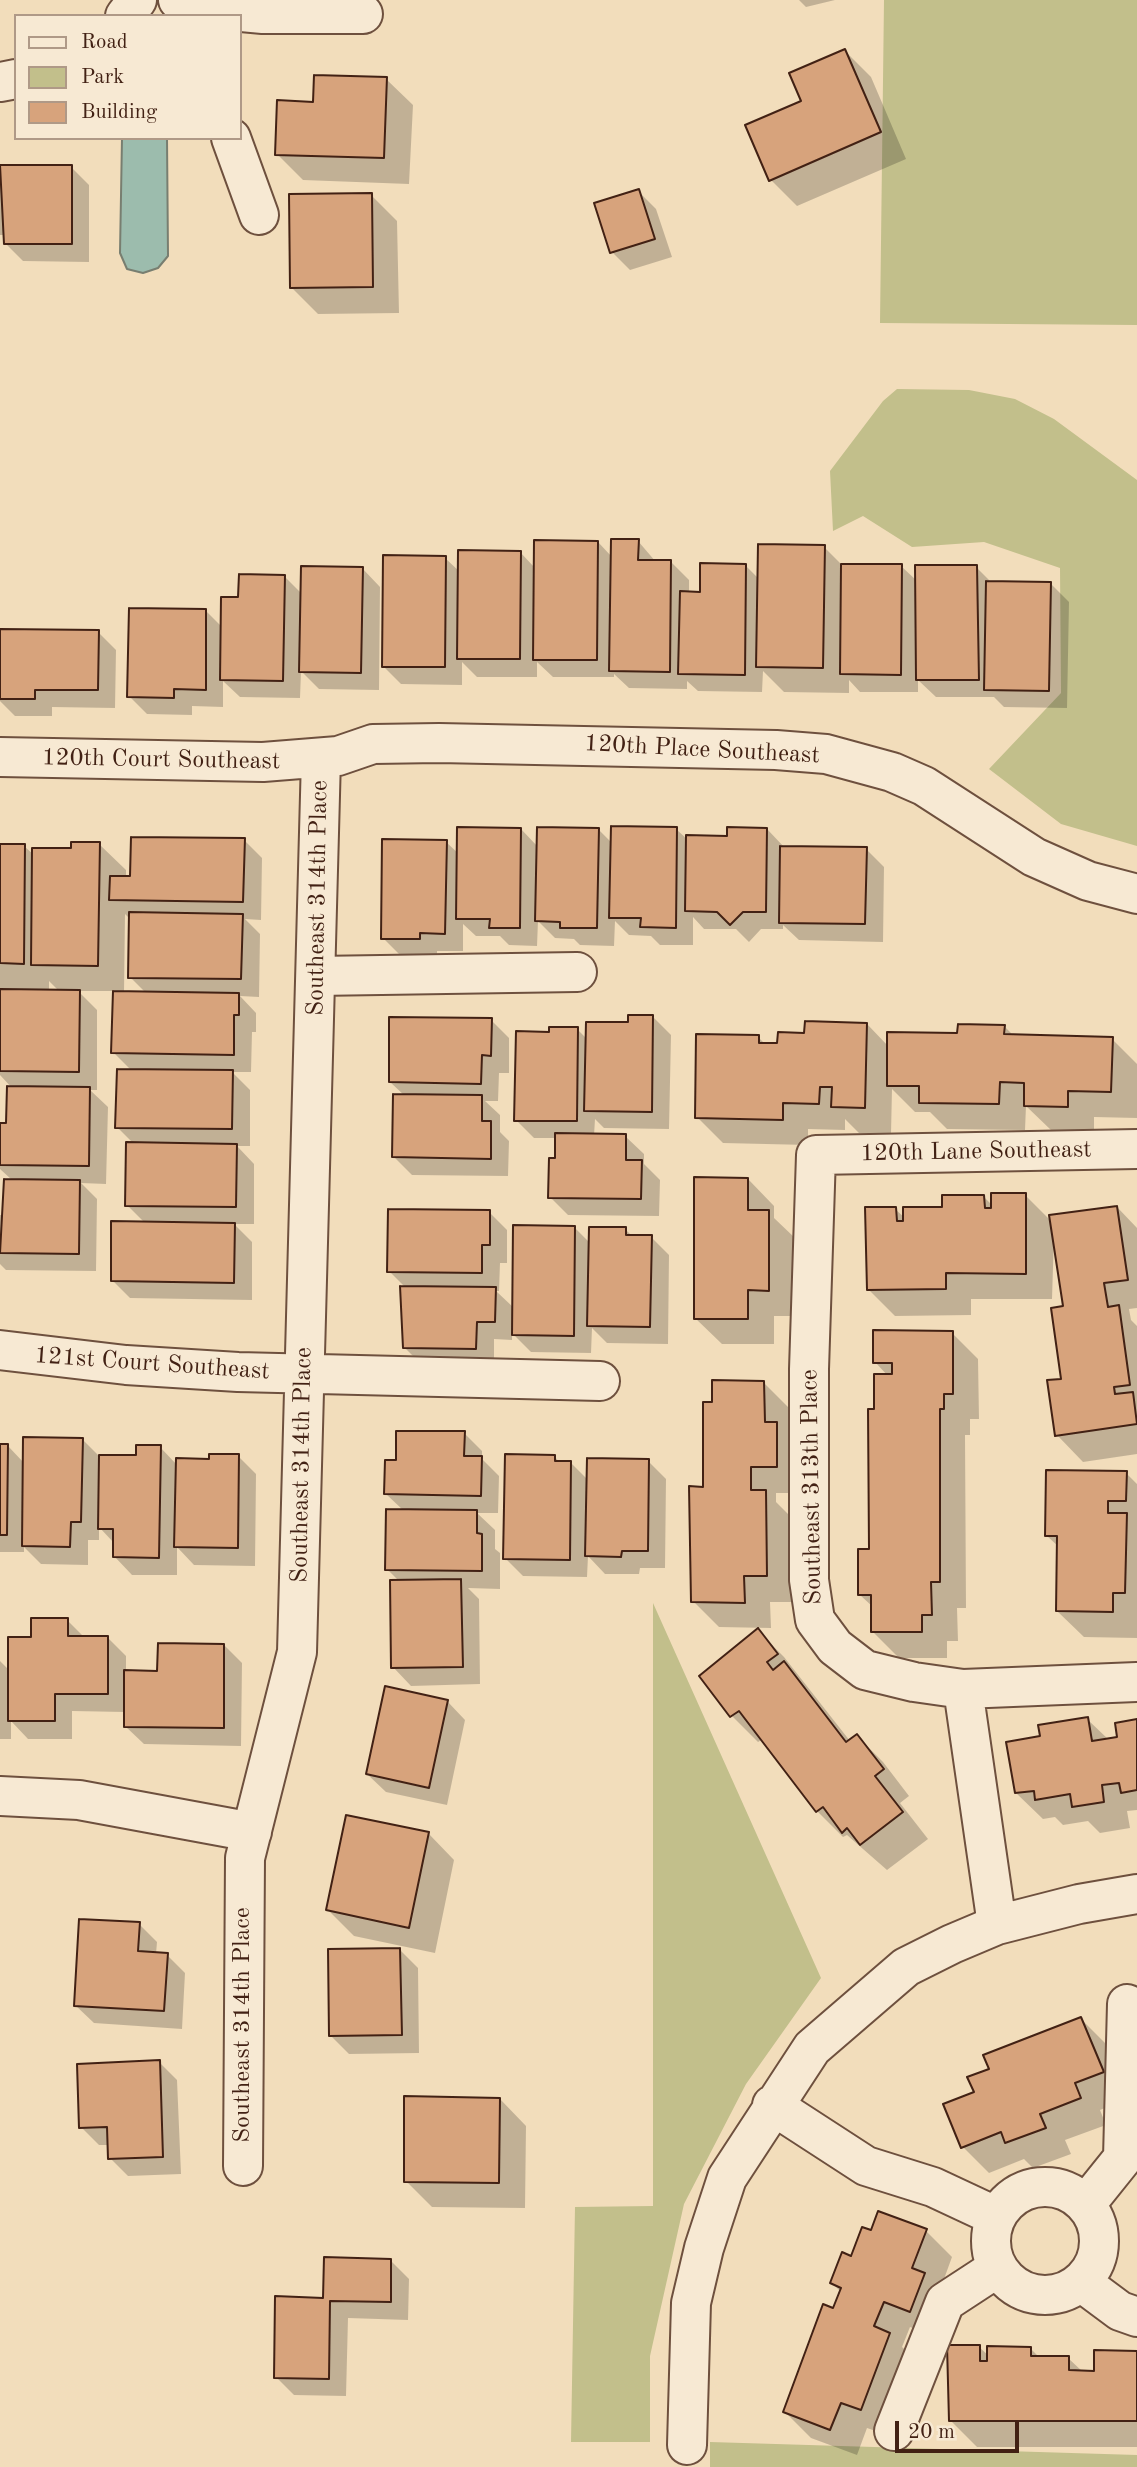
<!DOCTYPE html>
<style>
body{margin:0}
#map{position:relative;width:1137px;height:2467px;overflow:hidden;background:#f2ddbb;font-family:"Old Standard TT",serif}
canvas{display:block}
.legend{position:absolute;left:14px;top:14px;width:228px;height:126px;box-sizing:border-box;background:#f7e9d3;border:2px solid #af9987;margin:0;padding:9px 12px;list-style:none;font-size:21px;color:#422114}
.legend li{display:flex;align-items:center;gap:14px;height:35px}
.legend b{width:35px;border:2px solid #af9987}
.scale{position:absolute;left:895px;top:2421px;width:124px;height:32px;box-sizing:border-box;border:4px solid #422114;border-top:0;padding-left:9px;font-size:21px;line-height:24px;white-space:nowrap;color:#422114;-webkit-text-stroke:5px #f7e9d3;paint-order:stroke}
</style>
<div id="map">
<canvas width="1137" height="2467"></canvas>
<ul class="legend">
<li><b style="height:9px;background:#f7e9d3"></b>Road</li>
<li><b style="height:19px;background:#c2bf8b"></b>Park</li>
<li><b style="height:19px;background:#d7a37c"></b>Building</li>
</ul>
<div class="scale">20 m</div>
</div>
<script>
const g = document.querySelector('canvas').getContext('2d');
g.lineJoin = 'round';
function fill(path, color) { g.fillStyle = color; g.fill(path, 'evenodd'); }
const shape = rows => new Path2D(rows.map(r => 'M' + r).join(''));
function strokePath(path, color, width, dash) { g.strokeStyle = color; g.lineWidth = width; g.lineCap = dash ? 'butt' : 'round'; g.setLineDash(dash || []); g.stroke(path); }
function write(font, color, halo, rows, align = 'center') {
  g.font = font + ' "Old Standard TT",serif'; g.lineWidth = 7; g.setLineDash([]); g.textBaseline = 'middle'; g.strokeStyle = halo; g.fillStyle = color; for (const [text, x, y, turn = 0] of rows) {
    g.save(); g.translate(x, y); g.rotate((+turn || 0) * Math.PI / 180); g.textAlign = isNaN(turn) ? turn : align; if (halo) g.strokeText(text, 0, 0); g.fillText(text, 0, 0); g.restore();
  }
}
const green = shape([
 [884,0,1137,0,1137,325,880,323],
 [897,389,969,390,1015,399,1054,419,1137,480,1137,846,1061,824,989,769,1061,693,1060,568,984,542,912,547,863,516,833,531,830,471,883,401],
 [653,1603,821,1978,746,2084,684,2204,650,2356,650,2442,571,2442,575,2207,653,2206],
 [710,2442,1137,2455,1137,2467,710,2467]
]);
const water = shape([
 [122,138,167,138,168,256,158,268,143,273,127,269,120,253,122,138]
]);
const shadow = shape([
 [799,0,835,0,806,7],
 [845,51,871,77,906,159,797,206,771,180,804,102],
 [386,79,413,105,409,184,303,180,277,154,315,104],
 [0,167,71,167,89,185,89,262,23,261,5,243,5,235,0,235],
 [638,191,656,209,672,257,630,270,612,252],
 [371,195,397,221,399,313,318,314,292,288],
 [638,541,656,562,671,562,689,580,689,593,702,593,746,566,759,579,824,547,843,566,901,566,917,581,976,567,992,583,1051,584,1069,602,1067,708,1004,707,994,697,936,697,918,680,918,692,860,692,849,680,849,693,784,692,763,671,762,692,698,691,687,681,687,689,629,688,614,674,614,677,553,677,537,662,537,677,477,677,462,662,462,685,401,684,383,666,445,558,460,572,520,552,535,568,598,542,612,557],
 [362,568,380,587,379,690,319,689,301,671,300,698,240,697,223,681,223,707,192,706,192,715,147,714,129,696,206,611,222,627,240,599,284,576,302,594],
 [0,630,98,632,116,650,115,708,52,707,52,716,15,716,0,701],
 [521,829,538,847,598,829,612,843,676,829,688,840,729,838,767,829,785,848,866,849,884,867,883,942,799,940,783,925,783,929,761,929,749,942,736,929,704,929,693,917,693,945,660,945,651,936,629,935,615,921,614,946,580,945,574,939,555,938,538,921,537,946,509,945,500,936,476,936,463,924,463,951,437,951,437,956,401,956,383,938,446,842,459,854],
 [244,840,262,858,261,920,245,919,260,934,259,997,240,996,256,1013,256,1032,252,1032,251,1072,232,1072,250,1090,250,1146,237,1146,254,1164,254,1224,234,1224,252,1242,252,1300,130,1298,112,1280,145,1223,127,1205,134,1144,117,1127,132,1071,113,1052,114,991,78,991,97,1010,97,1090,90,1090,108,1107,106,1184,81,1183,97,1199,96,1271,6,1270,0,1264,0,1215,5,1215,12,1180,0,1169,0,1125,8,1125,12,1088,0,1075,0,845,24,846,34,855,99,844,126,870,126,878],
 [125,914,129,918,130,977,146,993,124,993],
 [49,981,60,992,49,991],
 [653,1017,671,1035,669,1129,604,1128,595,1119,594,1136,625,1136,644,1154,644,1164,660,1180,659,1216,568,1215,550,1197,556,1138,534,1138,516,1120,551,1034,577,1029,587,1039],
 [491,1020,509,1038,509,1073,499,1073,498,1101,485,1101,500,1115,500,1132,509,1141,508,1176,412,1175,394,1157,405,1096,390,1082],
 [867,1024,889,1047,1004,1026,1014,1036,1112,1039,1137,1064,1137,1118,1094,1117,1094,1132,1052,1131,1026,1106,1025,1130,947,1129,930,1112,915,1112,892,1089,891,1134,859,1133,845,1119,845,1130,808,1129,808,1145,723,1143,697,1117,758,1037,766,1045,779,1045,806,1034],
 [748,1179,774,1206,774,1218,795,1238,794,1316,774,1316,774,1344,722,1344,695,1318],
 [1025,1195,1051,1221,1117,1207,1137,1228,1137,1308,1129,1309,1131,1320,1137,1326,1137,1454,1083,1462,1057,1435,1065,1307,1054,1235,1052,1299,971,1299,971,1315,895,1316,868,1289,895,1209,905,1218,983,1196,993,1206],
 [489,1212,507,1230,507,1263,500,1263,499,1291,496,1291,514,1308,575,1228,590,1243,625,1229,633,1237,651,1237,669,1255,668,1344,607,1343,592,1328,591,1353,531,1352,512,1333,512,1340,494,1339,494,1367,423,1366,405,1348,405,1324,401,1320,402,1288,406,1288,389,1271],
 [952,1333,978,1359,979,1419,970,1419,970,1435,965,1435,966,1608,957,1608,958,1641,947,1641,947,1658,899,1658,873,1632,873,1607,860,1595,871,1550,876,1411,888,1376,875,1362],
 [764,1383,790,1409,803,1493,776,1493,776,1502,792,1518,793,1602,770,1602,771,1628,719,1627,693,1601,713,1403],
 [464,1433,482,1451,482,1459,499,1476,498,1513,477,1513,495,1530,495,1549,500,1553,500,1589,468,1588,479,1599,480,1684,411,1686,393,1667,400,1582,387,1569,404,1511,386,1494,398,1462],
 [82,1439,99,1456,138,1457,160,1447,177,1465,238,1456,256,1474,255,1566,194,1565,177,1547,177,1575,132,1575,114,1556,114,1543,99,1527,99,1540,88,1540,88,1565,41,1564,24,1547,24,1552,0,1552,0,1446,8,1446,24,1463],
 [555,1457,560,1463,571,1463,588,1480,648,1461,666,1479,665,1568,640,1568,639,1574,605,1574,588,1556,587,1577,523,1576,505,1558],
 [1126,1473,1137,1484,1137,1638,1084,1637,1057,1611,1059,1547,1047,1536],
 [67,1620,85,1638,108,1638,126,1656,126,1672,159,1673,224,1645,242,1663,241,1746,144,1744,125,1726,125,1712,72,1711,72,1739,28,1739,11,1721,11,1739,0,1739,0,1661,10,1671,32,1638],
 [757,1630,784,1657,850,1741,857,1736,883,1762,909,1796,900,1803,928,1839,887,1870,847,1835,843,1837,817,1811,763,1739,758,1742,732,1716,702,1676],
 [447,1701,465,1720,447,1805,386,1792,367,1774],
 [1087,1719,1109,1740,1120,1739,1137,1721,1137,1810,1127,1811,1130,1828,1100,1833,1088,1821,1063,1825,1055,1817,1043,1819,1016,1793,1042,1738],
 [428,1833,454,1860,435,1953,354,1936,328,1910],
 [139,1924,157,1942,156,1954,167,1955,185,1973,182,2029,94,2023,75,2005],
 [400,1950,418,1968,419,2053,349,2054,331,2036],
 [1081,2019,1107,2045,1129,2098,1100,2110,1106,2125,1065,2140,1071,2154,1033,2168,1024,2159,989,2173,963,2147,976,2093,991,2070],
 [159,2062,177,2080,181,2174,128,2176,110,2158,110,2145,99,2145,81,2127],
 [500,2099,526,2126,525,2208,432,2207,406,2181],
 [926,2231,952,2257,940,2290,936,2337,910,2327,902,2347,916,2360,887,2435,867,2428,857,2455,811,2438,785,2412,841,2292,832,2283,872,2232],
 [391,2261,409,2279,408,2320,348,2318,346,2396,294,2395,276,2377,325,2299],
 [979,2347,989,2356,1031,2349,1040,2358,1068,2358,1083,2372,1096,2373,1137,2352,1137,2447,977,2447,950,2420]
]);
const building = shape([
 [845,49,881,132,769,181,745,125,801,101,789,73,845,49],
 [314,75,387,77,384,158,275,155,277,100,313,102,314,75],
 [0,165,72,165,72,244,4,244,0,165],
 [639,189,655,239,610,253,594,203,639,189],
 [372,193,373,287,290,288,289,194,372,193],
 [611,539,639,539,638,560,671,560,670,672,609,671,611,539],
 [534,540,598,541,597,660,533,660,534,540],
 [758,544,825,545,823,668,756,667,758,544],
 [458,550,521,551,520,659,457,659,458,550],
 [383,555,446,556,445,667,382,667,383,555],
 [700,563,746,564,745,675,678,674,680,591,700,592,700,563],
 [841,564,902,564,901,675,840,674,841,564],
 [915,565,977,565,979,680,916,680,915,565],
 [301,566,363,567,361,673,299,672,301,566],
 [239,574,285,575,283,681,220,680,221,597,238,597,239,574],
 [986,581,1051,582,1049,691,984,690,986,581],
 [129,608,206,609,206,690,174,689,174,698,127,697,129,608],
 [0,629,99,630,98,690,35,690,35,699,0,699,0,629],
 [611,826,677,827,676,928,640,927,641,918,609,918,611,826],
 [457,827,521,828,520,928,489,928,490,919,456,919,457,827],
 [537,827,599,828,597,928,560,928,560,922,535,921,537,827],
 [727,827,767,828,766,912,743,912,730,925,717,912,685,911,686,835,727,836,727,827],
 [131,837,245,838,243,902,109,900,110,876,130,876,131,837],
 [382,839,447,840,445,934,420,933,420,939,381,939,382,839],
 [71,842,100,842,98,966,31,965,32,848,71,848,71,842],
 [0,844,25,844,24,964,0,963,0,844],
 [780,846,867,847,865,924,779,923,780,846],
 [129,912,243,914,241,979,128,978,129,912],
 [0,989,80,990,79,1072,0,1071,0,989],
 [113,991,239,993,239,1015,234,1015,234,1055,111,1053,113,991],
 [628,1015,653,1015,652,1112,584,1111,586,1022,628,1022,628,1015],
 [389,1017,492,1018,491,1056,482,1055,481,1084,389,1082,389,1017],
 [805,1021,867,1023,865,1108,831,1107,832,1087,820,1087,819,1104,783,1103,783,1120,695,1118,696,1034,759,1035,759,1043,777,1043,778,1032,804,1033,805,1021],
 [958,1024,1005,1025,1004,1034,1113,1037,1111,1092,1068,1091,1068,1107,1024,1106,1024,1083,1000,1082,999,1104,919,1103,919,1086,887,1086,887,1032,957,1033,958,1024],
 [549,1027,578,1027,577,1121,514,1121,516,1031,549,1032,549,1027],
 [117,1069,233,1070,232,1129,115,1128,117,1069],
 [7,1086,90,1087,89,1166,0,1165,0,1123,6,1123,7,1086],
 [393,1094,482,1095,482,1121,491,1121,491,1159,392,1157,393,1094],
 [555,1133,626,1134,626,1160,642,1160,641,1199,548,1198,549,1158,555,1158,555,1133],
 [126,1142,237,1144,236,1207,125,1206,126,1142],
 [694,1177,748,1178,748,1210,769,1210,769,1291,748,1290,748,1319,694,1319,694,1177],
 [4,1179,80,1180,79,1254,0,1253,4,1179],
 [991,1193,1026,1193,1026,1274,946,1273,946,1289,867,1290,865,1207,896,1207,897,1221,903,1221,903,1207,942,1207,942,1195,984,1195,985,1208,991,1208,991,1193],
 [1117,1206,1128,1280,1104,1283,1108,1307,1119,1305,1130,1385,1114,1387,1115,1394,1133,1392,1137,1424,1055,1436,1047,1380,1061,1379,1051,1308,1063,1306,1049,1215,1117,1206],
 [388,1209,490,1210,490,1245,482,1245,482,1273,387,1272,388,1209],
 [111,1221,235,1223,234,1283,111,1281,111,1221],
 [513,1225,575,1226,574,1336,512,1335,513,1225],
 [589,1227,626,1227,626,1235,652,1235,650,1327,587,1326,589,1227],
 [400,1286,496,1287,495,1322,477,1322,476,1349,403,1348,400,1286],
 [873,1330,953,1331,953,1394,944,1394,944,1409,940,1409,940,1582,931,1582,932,1615,922,1615,922,1632,871,1632,871,1595,858,1595,858,1549,869,1549,868,1409,874,1409,874,1374,892,1374,892,1363,873,1363,873,1330],
 [712,1380,764,1381,765,1422,777,1422,777,1467,751,1467,751,1490,766,1490,767,1576,744,1576,745,1603,691,1602,689,1486,703,1487,703,1402,712,1402,712,1380],
 [396,1431,465,1431,464,1456,482,1456,481,1496,384,1494,385,1460,396,1460,396,1431],
 [23,1437,83,1438,81,1522,71,1522,70,1547,22,1546,23,1437],
 [0,1444,8,1444,7,1535,0,1535,0,1444],
 [136,1445,161,1445,159,1558,113,1557,113,1529,98,1529,99,1455,136,1455,136,1445],
 [209,1454,239,1454,238,1548,174,1547,176,1458,209,1459,209,1454],
 [505,1454,555,1455,555,1461,571,1461,570,1560,503,1559,505,1454],
 [587,1458,649,1459,648,1551,622,1551,621,1557,585,1556,587,1458],
 [1046,1470,1127,1471,1126,1501,1108,1501,1108,1513,1127,1513,1125,1593,1113,1593,1113,1612,1056,1611,1057,1536,1045,1536,1046,1470],
 [386,1509,477,1510,477,1533,482,1534,482,1571,385,1570,386,1509],
 [461,1579,463,1667,391,1668,390,1580,461,1579],
 [31,1618,68,1618,68,1636,108,1636,108,1694,55,1694,55,1721,8,1721,8,1637,31,1637,31,1618],
 [758,1628,778,1654,767,1662,773,1670,784,1661,846,1742,857,1734,884,1769,875,1776,903,1812,860,1845,847,1828,842,1833,823,1807,816,1812,739,1711,730,1717,699,1676,758,1628],
 [158,1643,224,1644,224,1728,124,1727,124,1670,157,1671,158,1643],
 [385,1686,448,1700,429,1788,366,1774,385,1686],
 [1088,1717,1092,1741,1117,1737,1115,1723,1137,1719,1137,1790,1121,1793,1119,1783,1102,1785,1104,1802,1072,1807,1070,1794,1035,1800,1034,1791,1015,1793,1006,1742,1040,1736,1038,1725,1088,1717],
 [346,1815,429,1832,409,1928,326,1910,346,1815],
 [79,1919,140,1922,138,1951,168,1953,164,2011,74,2006,79,1919],
 [400,1948,402,2035,329,2036,328,1949,400,1948],
 [1081,2017,1104,2072,1075,2083,1081,2098,1040,2114,1046,2128,1005,2143,1001,2132,961,2148,943,2104,974,2092,967,2077,989,2069,983,2055,1081,2017],
 [160,2060,163,2157,108,2159,107,2127,79,2128,77,2064,160,2060],
 [404,2096,500,2098,499,2183,404,2182,404,2096],
 [878,2211,927,2229,912,2268,925,2273,910,2312,884,2302,874,2326,890,2333,861,2410,841,2403,830,2430,783,2412,823,2304,833,2308,841,2288,830,2283,842,2252,851,2256,862,2227,871,2230,878,2211],
 [324,2257,391,2259,391,2302,330,2301,329,2379,274,2378,275,2296,323,2298,324,2257],
 [947,2345,980,2345,980,2361,987,2361,987,2346,1031,2347,1031,2356,1069,2356,1069,2370,1094,2371,1094,2350,1137,2351,1137,2421,949,2421,947,2345]
]);
const minor = shape([
 [178,0,220,10,263,14,363,14],
 [125,16,137,0],
 [0,82,16,79],
 [231,138,259,215],
 [0,757,263,762,338,756,373,744,439,743,776,750,826,754,892,772,924,786,1034,857,1088,881,1137,894],
 [316,976,577,972],
 [0,1350,126,1365,238,1372,600,1381],
 [963,1689,1137,1682],
 [0,1796,79,1800,252,1832],
 [997,1925,963,1689,914,1682,865,1670,835,1647,815,1620,809,1580,809,1369,816,1155,1137,1149],
 [772,2105,866,2166,933,2187,995,2216],
 [243,2166,245,1858,297,1652,321,758],
 '991 2241a54 54 0 1 1 108 0a54 54 0 1 1-108 0Z',
 [1086,2204,1123,2158,1127,2004],
 [1081,2282,1120,2311,1137,2317],
 [894,2431,945,2302,997,2268],
 [687,2445,691,2303,704,2248,727,2178,812,2048,906,1967,952,1944,997,1925,1079,1904,1137,1894]
]);
const streetNames = [
 ["120th Place Southeast",702,750,3],
 ["120th Court Southeast",161,760,1],
 ["Southeast 314th Place",318,898,-89],
 ["120th Lane Southeast",976,1152,-1],
 ["121st Court Southeast",152,1364,4],
 ["Southeast 314th Place",302,1465,-89],
 ["Southeast 313th Place",812,1487,-91],
 ["Southeast 314th Place",243,2025,-90]
];
fill(green, '#c2bf8b');
fill(water, '#9cbcad');
strokePath(water, '#787e70', 2);
fill(shadow, '#0003');
fill(building, '#d7a37c');
strokePath(building, '#422114', 2);
strokePath(minor, '#6e503e', 42);
strokePath(minor, '#f7e9d3', 38);
write('24px', '#422114', '#f7e9d3', streetNames);
</script>
